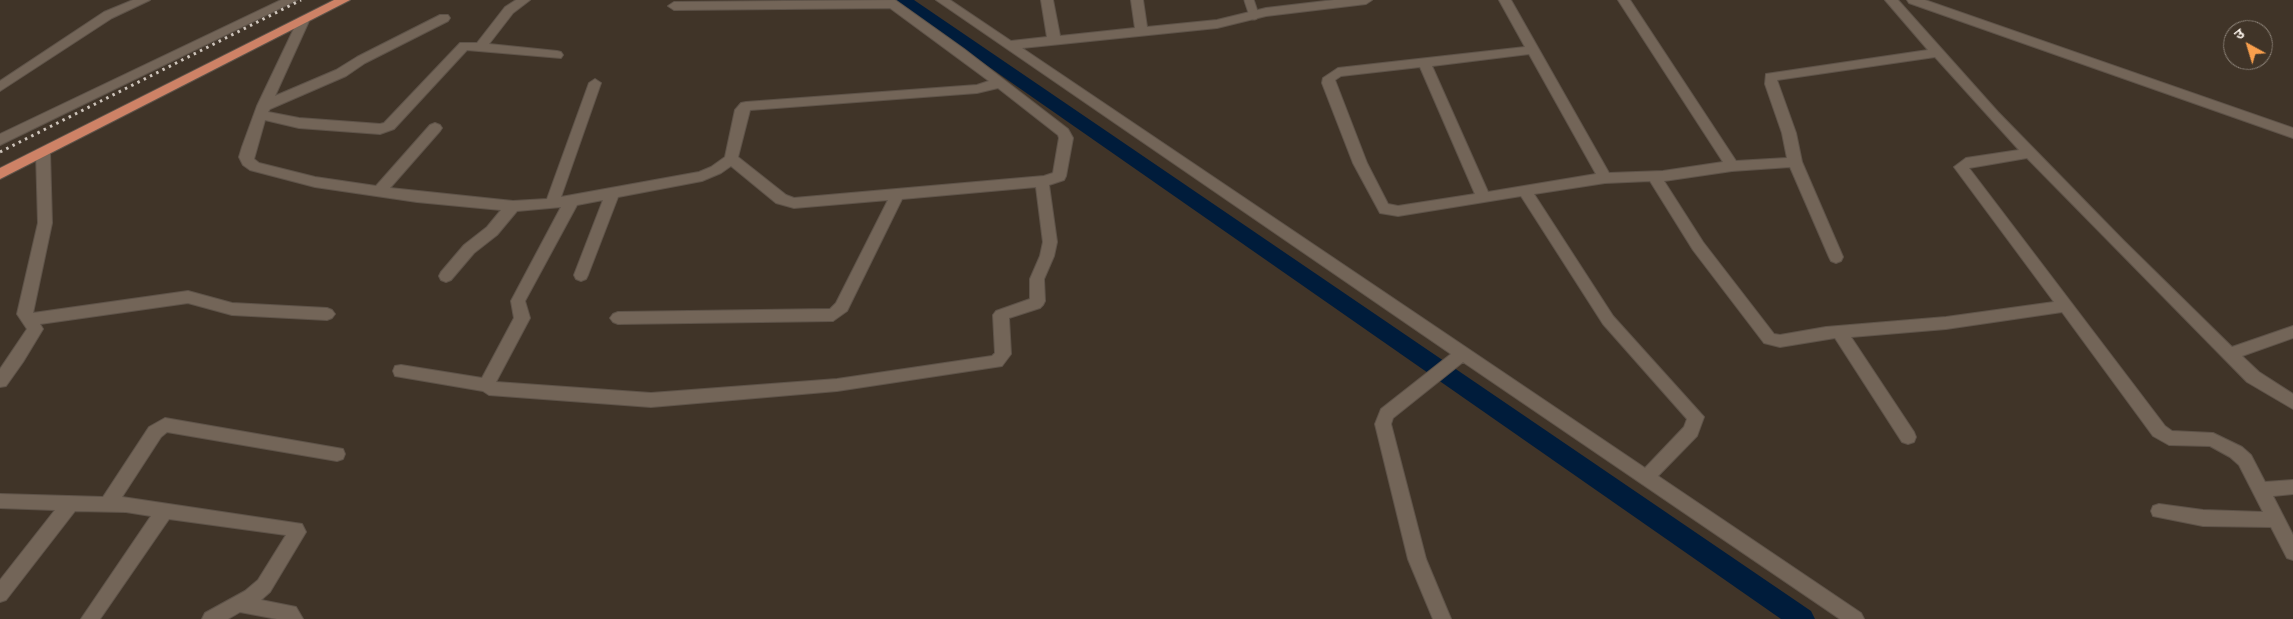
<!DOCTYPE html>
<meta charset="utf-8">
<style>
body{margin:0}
#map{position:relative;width:2293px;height:619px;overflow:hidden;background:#403428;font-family:"DejaVu Sans","Noto Sans Devanagari",sans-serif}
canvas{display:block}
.north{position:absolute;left:2223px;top:20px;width:50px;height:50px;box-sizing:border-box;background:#403428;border:1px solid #8a8076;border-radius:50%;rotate:321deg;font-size:14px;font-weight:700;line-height:20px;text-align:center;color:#faf2ea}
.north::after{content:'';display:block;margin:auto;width:18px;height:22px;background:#f99f4d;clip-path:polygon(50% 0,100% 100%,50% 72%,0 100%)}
</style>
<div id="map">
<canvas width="2293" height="619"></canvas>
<div class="north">उ</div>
</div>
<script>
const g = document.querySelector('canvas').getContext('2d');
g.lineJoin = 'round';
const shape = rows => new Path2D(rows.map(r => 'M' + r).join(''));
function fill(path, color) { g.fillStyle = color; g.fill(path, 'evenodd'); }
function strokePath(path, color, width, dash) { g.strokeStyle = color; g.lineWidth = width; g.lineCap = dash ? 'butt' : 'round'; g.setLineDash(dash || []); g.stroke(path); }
const canal = shape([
 [893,0,914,0,1811,611,1815,619,1781,619,893,0]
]);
const service = shape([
 [1249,0,1254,15]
]);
const minor = shape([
 [133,0,150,0,112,18,0,91,0,81,104,12,133,0],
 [281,0,297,0,0,145,0,134,281,0],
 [516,0,530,0,513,13,489,44,557,51,561,52,563,55,561,58,467,50,394,129,380,134,299,128,265,120,254,159,259,163,315,177,376,186,430,125,435,123,440,125,442,128,440,131,390,188,513,201,547,199,589,83,595,79,601,83,561,197,699,172,711,167,725,157,735,110,741,103,746,102,977,85,989,81,890,8,674,10,668,6,674,2,895,0,964,49,1068,129,1073,138,1066,176,1064,180,1049,185,1057,242,1054,256,1044,279,1045,301,1043,305,1040,308,1009,318,1011,354,1002,366,837,391,651,407,489,395,483,391,395,376,393,371,395,366,401,365,482,378,514,318,511,301,561,207,517,211,497,235,474,253,451,280,446,282,441,280,439,276,441,272,464,245,487,227,501,210,417,202,315,187,250,170,243,165,239,157,242,147,257,106,299,18,303,17,309,21,275,96,336,70,357,57,440,15,448,15,450,18,448,21,365,63,346,76,270,109,268,112,299,118,380,124,384,123,460,43,477,43,505,7,516,0],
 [998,88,1058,135,1059,138,1053,173,1044,176,794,198,786,195,738,157,750,110,977,93,998,88],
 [731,166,776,203,794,208,888,200,836,303,830,309,618,312,613,314,610,318,613,322,618,324,833,321,847,311,902,199,1036,187,1043,242,1040,256,1030,279,1030,299,996,311,993,315,995,353,992,356,837,379,651,393,496,382,530,318,525,301,577,205,603,200,574,275,576,279,581,281,586,279,588,275,618,197,702,181,721,173,731,166],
 [936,0,950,0,1011,41,1047,37,1041,0,1053,0,1060,36,1135,28,1131,0,1143,0,1147,27,1217,20,1266,8,1334,0,1372,0,1366,4,1266,16,1217,28,1022,48,1645,468,1684,427,1687,419,1603,324,1521,196,1398,216,1380,213,1353,163,1322,83,1323,78,1338,68,1525,47,1499,0,1511,0,1609,173,1663,171,1723,162,1618,0,1630,0,1736,161,1787,158,1782,133,1765,84,1766,74,1928,50,1885,0,1898,0,1998,112,2124,241,2232,347,2293,326,2293,338,2242,356,2259,372,2293,394,2293,409,2247,382,2027,158,1969,168,2165,426,2172,431,2213,433,2242,447,2251,455,2265,482,2293,480,2293,494,2273,496,2293,535,2293,560,2287,558,2271,527,2203,526,2153,516,2151,511,2153,506,2159,504,2203,510,2263,512,2239,465,2230,457,2210,446,2169,445,2153,436,2062,312,1946,329,1851,337,1914,432,1916,437,1914,442,1908,444,1902,442,1835,338,1780,347,1764,343,1693,250,1650,181,1605,183,1534,194,1613,316,1704,417,1697,436,1658,476,1861,613,1864,619,1840,619,1463,362,1393,418,1391,424,1426,559,1451,619,1433,619,1408,559,1375,424,1381,409,1451,354,936,0],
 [1529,54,1596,174,1488,192,1432,66,1529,54],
 [1935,57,2019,150,1966,158,1954,167,2054,302,1946,317,1826,327,1780,335,1774,334,1703,242,1664,181,1732,171,1790,167,1829,257,1831,261,1836,263,1841,261,1843,257,1802,162,1796,133,1777,80,1935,57],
 [1420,67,1475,194,1398,206,1388,204,1367,163,1335,80,1341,76,1420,67],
 [43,147,50,152,52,223,33,313,188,291,232,303,327,308,332,310,335,314,332,318,327,320,232,315,188,303,40,324,43,329,23,362,6,386,0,387,0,369,27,329,17,314,38,223,36,152,43,147],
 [165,418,343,449,345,454,343,459,337,461,167,432,161,437,122,497,302,524,306,532,270,592,261,600,296,607,303,619,277,619,240,612,228,619,202,619,205,613,245,591,258,580,286,535,169,519,100,619,81,619,151,516,126,512,75,511,6,600,0,602,0,580,55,510,0,508,0,494,103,497,149,427,165,418]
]);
const tertiary = shape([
 [1907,0,1925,0,2293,128,2293,138,1909,3,1907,0]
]);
const trunk = shape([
 [334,0,350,0,0,179,0,168,334,0]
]);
const rail = shape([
 [0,152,301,0]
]);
fill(canal, '#001c3b');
strokePath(service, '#5e5349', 11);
strokePath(minor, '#5e5349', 2);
strokePath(tertiary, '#5e5349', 2);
strokePath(trunk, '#5e5349', 2);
strokePath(service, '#736558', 9);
fill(minor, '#736558');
fill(tertiary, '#736558');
fill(trunk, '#ce8266');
strokePath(rail, '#cdc4bb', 3, [2.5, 4.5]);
</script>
